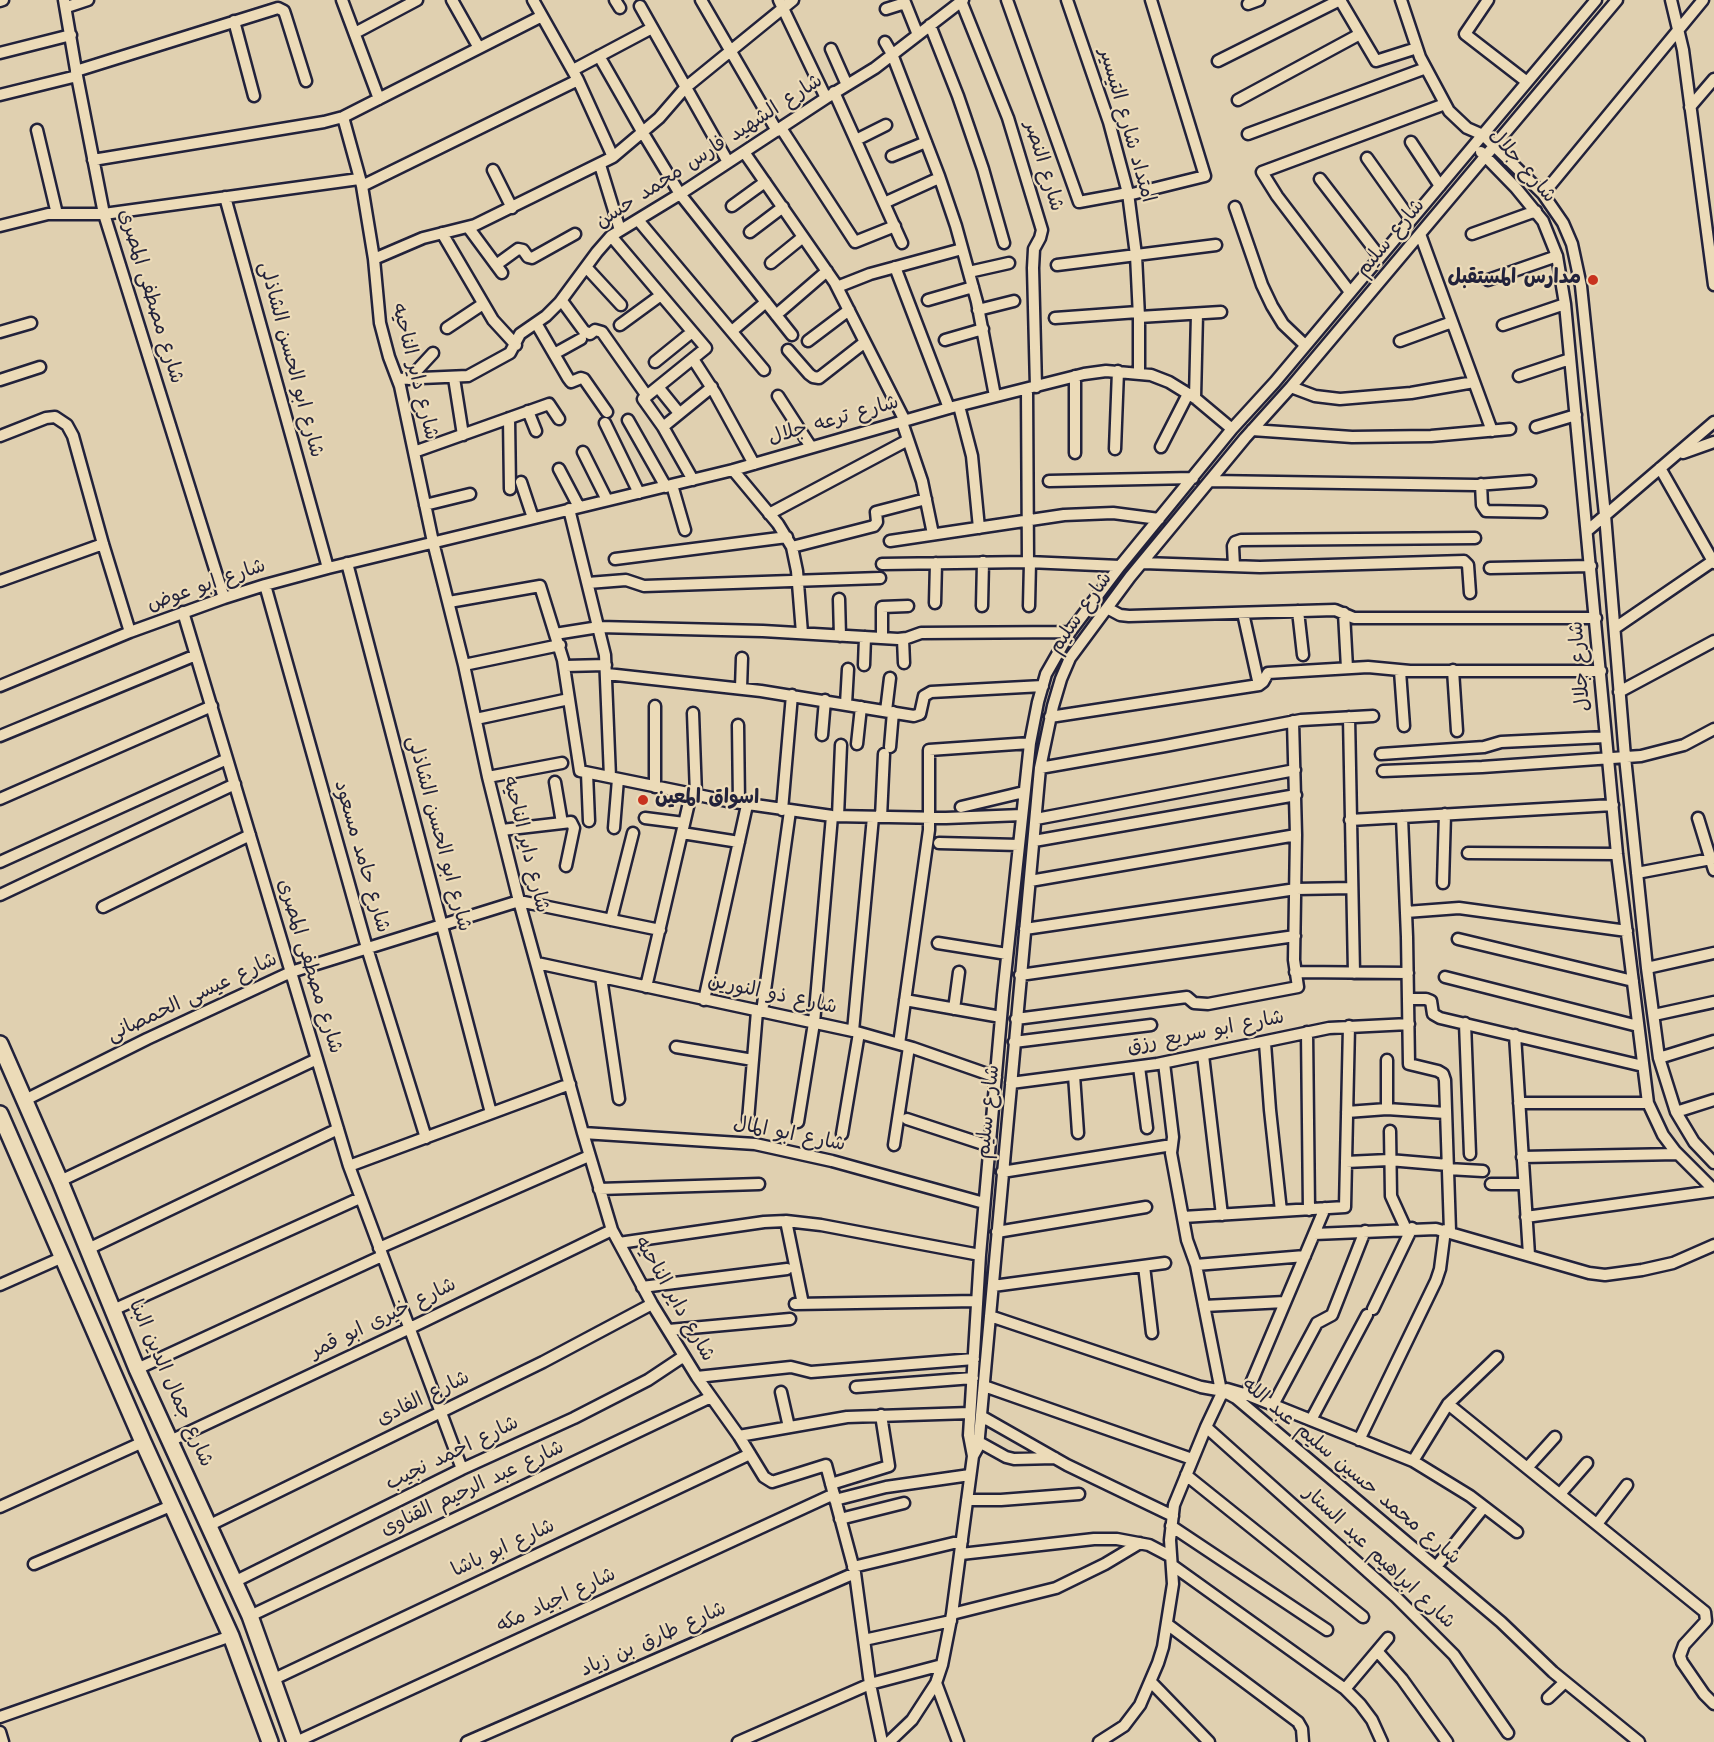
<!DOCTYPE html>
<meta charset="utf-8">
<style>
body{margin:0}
canvas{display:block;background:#e0d0b0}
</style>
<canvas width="1714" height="1742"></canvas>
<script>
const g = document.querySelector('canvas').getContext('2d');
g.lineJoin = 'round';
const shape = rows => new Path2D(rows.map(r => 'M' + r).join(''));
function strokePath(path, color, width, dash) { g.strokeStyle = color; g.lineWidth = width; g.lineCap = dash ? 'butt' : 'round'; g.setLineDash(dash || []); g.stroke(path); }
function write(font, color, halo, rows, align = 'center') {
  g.font = font + ' Kalam,"Playpen Sans Arabic",sans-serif'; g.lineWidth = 4.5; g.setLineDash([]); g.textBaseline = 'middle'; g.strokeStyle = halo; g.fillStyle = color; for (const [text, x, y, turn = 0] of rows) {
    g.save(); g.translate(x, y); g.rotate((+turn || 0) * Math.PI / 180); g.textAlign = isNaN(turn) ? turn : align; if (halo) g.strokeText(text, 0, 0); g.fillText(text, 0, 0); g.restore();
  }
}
const minor = shape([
 [64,0,77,76,104,214,224,598],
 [342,0,379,99],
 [452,0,479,48],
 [533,0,578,80,613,157],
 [615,0,620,8],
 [701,0,777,131],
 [779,0,826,98],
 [904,0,918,35],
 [1007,0,1079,202,1128,193],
 [1067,0,1109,122,1128,193,1136,255,1139,317,1139,373],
 [1340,0,1376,61,1417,48],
 [1401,0,1420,57,1449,111,1467,128,1483,135,1543,194,1563,223,1572,244,1581,286,1605,515,1625,757,1647,968,1659,1058,1676,1112,1694,1142,1714,1163],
 [1488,0,1465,34,1527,82],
 [1671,0,1683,50,1714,285],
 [0,1,3,0],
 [961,1,1008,118,1042,230,1040,238,1034,249,1033,268,1036,387],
 [1248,4,1259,0],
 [640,6,728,162],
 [67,7,88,0],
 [886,9,905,3],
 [234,21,254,96],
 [930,25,958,96,983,169,1004,243],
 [355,33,417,0],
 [885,42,892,54,939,176,956,226,977,302,995,396],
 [831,49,847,85],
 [0,53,71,35],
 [599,56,643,133,680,194,792,335],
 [1218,61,1340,0],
 [573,70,652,28],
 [76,71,278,8,284,11,286,17,306,81],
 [834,92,902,243],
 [0,95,77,76],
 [1238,100,1360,34],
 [1690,107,1714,79],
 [343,117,362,186,374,259,380,323,389,357,400,386,433,542,464,665,488,777,519,901,583,1133,612,1230,652,1304,697,1377,739,1436,764,1477,772,1482,826,1465,855,1573,870,1684,882,1742],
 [781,128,855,242,895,226],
 [37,130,57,214],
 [1248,134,1426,68],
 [856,140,886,125],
 [1411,142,1440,186],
 [744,152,835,283,905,421],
 [1481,152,1516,188,1543,221,1557,256,1565,304,1617,854,1648,1103,1663,1135,1675,1151,1714,1190],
 [892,156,926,142],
 [1367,158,1411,220],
 [93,160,324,122,343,117,542,16],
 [600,165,620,230],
 [493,170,512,208],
 [1320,179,1380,257],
 [362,186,578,80],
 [1543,194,1703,0],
 [1128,195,1205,176,1151,0],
 [225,197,328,568],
 [884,203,939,178],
 [732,206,765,182],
 [1235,207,1262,285,1272,306,1283,324,1305,345],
 [638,220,764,370],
 [0,226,48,214,104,214,359,179],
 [468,227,502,273],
 [750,232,783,207],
 [442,233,493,320,516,345],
 [1420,234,1492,431],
 [1472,234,1536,211],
 [611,236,706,348,643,399,663,427,693,480],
 [374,259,423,238,475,225,613,157,659,118,685,88,793,0],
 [771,263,803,237],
 [496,265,518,249,523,250,528,257,532,258,575,234],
 [1057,265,1216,245],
 [586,267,621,305],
 [895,267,949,408],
 [969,272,1009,263],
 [1488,280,1557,256],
 [837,287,870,274,962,249],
 [1350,292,1277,196,1262,172,1445,104],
 [928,300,973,287],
 [562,301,584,331,590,334,595,330,602,332,647,396],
 [978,310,1014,301],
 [776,315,827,271],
 [1139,317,1221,312],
 [1055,318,1138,312],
 [536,323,568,378,571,382,581,378,584,379,607,412],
 [620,325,661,295],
 [1503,325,1565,304],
 [447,328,483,304],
 [732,331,766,302],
 [0,332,31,323],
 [945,340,983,329],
 [808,341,849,310],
 [1400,341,1452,322],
 [788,350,809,374,813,377,819,378,865,342],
 [554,354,581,339],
 [693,359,715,393,754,464],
 [655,362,692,332],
 [1519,376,1570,359],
 [454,378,463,435],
 [398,379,468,376,510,353,520,334,546,316,560,302,597,252,611,236,680,194,826,98,875,68,963,0],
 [409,379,433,353],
 [0,380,40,367],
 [658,387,679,413],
 [1291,387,1315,396,1340,399,1411,393,1474,382],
 [1027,389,1028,562],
 [778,396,811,447],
 [1195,398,1197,314],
 [959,406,972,456,979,528],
 [528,411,536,431],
 [509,418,510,489],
 [628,420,666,487],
 [902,422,922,481,933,534],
 [605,423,639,493],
 [663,427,712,387],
 [1536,427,1576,415],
 [1252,430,1352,437,1431,436,1510,429],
 [0,436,46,418,55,417,67,425,73,436,103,544,130,632],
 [1161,447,1188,394],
 [1115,449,1118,371],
 [414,452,549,404,559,419],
 [583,452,607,500],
 [1075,453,1075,376],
 [1683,453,1714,442],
 [1660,468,1714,563],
 [559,469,579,507],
 [733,470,778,524,792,547,797,571,802,633],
 [1049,481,1193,478],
 [1211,481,1476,485,1530,481],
 [521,482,533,518],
 [1481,484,1482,505,1486,511,1541,512],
 [672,485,685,530],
 [425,505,470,494],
 [569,509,605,655,610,777],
 [769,514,908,440],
 [1587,531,1714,422],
 [890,541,1064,515,1113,513,1159,519],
 [792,547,874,526,877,522,876,512,926,499],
 [615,559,787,537],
 [347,563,491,1113],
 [1143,563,1260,567,1464,561,1468,565,1470,593],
 [882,564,1028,562,1120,566],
 [1234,566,1233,546,1235,542,1241,540,1475,538],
 [1490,568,1591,566],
 [0,581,103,544],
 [588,583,626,580,644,586,880,578],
 [265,585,367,948,426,1138],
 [839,599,840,636],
 [449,602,540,586,563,660,580,771,727,801,832,816,946,818,1022,815],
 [935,603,936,563],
 [982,606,983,562],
 [1029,606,1030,562],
 [1107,608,1120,615,1129,616,1335,610,1354,618,1596,618],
 [1298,611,1303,655],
 [183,612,349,1166,462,1469],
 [1243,613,1259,685],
 [1344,613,1347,668],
 [1615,628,1713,561],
 [555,634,599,627,763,631,898,639,907,638,921,633,1070,632],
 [882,638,882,607,908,606],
 [903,639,904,663],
 [464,665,560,645],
 [864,665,865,637],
 [565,666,606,665],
 [1453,670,1457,731],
 [1400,671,1404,726],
 [607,674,761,691,914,716,920,714,924,696,931,692,1043,686],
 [1259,685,1263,682,1268,673,1368,667,1410,671,1601,671],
 [0,686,130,632,224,598,265,585,328,568,733,470,949,408,1084,374,1106,371,1151,375,1169,382,1195,398,1232,429],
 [741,688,742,658],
 [1619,692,1714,641],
 [846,704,848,669],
 [655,706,655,787],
 [886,711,890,678],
 [693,713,696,795],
 [1050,717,1259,685],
 [1349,717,1354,973],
 [476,719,569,699],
 [738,725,739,803],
 [822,735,825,700],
 [0,736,196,655],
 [857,744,861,707],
 [890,747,893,712],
 [1381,754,1484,747,1501,742,1606,737],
 [1040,768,1165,746,1301,720,1373,716],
 [1383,771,1482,767,1641,756,1684,745,1714,729],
 [587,773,589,821],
 [488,777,562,763],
 [555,782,562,823],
 [0,799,212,706],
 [961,807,1024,792],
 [782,810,792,695],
 [838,816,841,745],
 [881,817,884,754],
 [1402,817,1407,937,1409,1064,1438,1071,1443,1074,1445,1080,1450,1231],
 [645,818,684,823],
 [1698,818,1714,870],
 [1036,819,1295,770],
 [1350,820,1613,805],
 [614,828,618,779],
 [502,830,571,822,574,828,566,866],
 [682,833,739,842],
 [1034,841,1296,795],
 [939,843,1019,845],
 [1468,853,1617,854],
 [0,862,227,759],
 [1637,873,1711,859],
 [1030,881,1296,835],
 [1443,883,1445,814],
 [0,895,235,784],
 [103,907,250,835],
 [1406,912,1459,908,1627,931],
 [611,920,633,833],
 [1025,929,1296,889,1352,888],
 [1458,939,1633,981],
 [938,943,1007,954],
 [537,963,853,1031,913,1048,996,1077],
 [1647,968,1714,953],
 [1295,972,1408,973],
 [1020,975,1295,936],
 [601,977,619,1099],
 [1445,977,1638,1026],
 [646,987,691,794],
 [1409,999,1426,999,1431,1001,1433,1014,1440,1018,1643,1066],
 [704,1000,747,805],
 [905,1000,1001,1017],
 [954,1009,959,972],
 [762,1012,790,811],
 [1654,1015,1714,1002],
 [1016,1019,1187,997,1194,1003,1208,1004,1298,987,1294,960,1296,835,1293,721],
 [1465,1023,1470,1154],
 [853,1031,873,817],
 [1307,1032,1309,1210],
 [1515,1035,1529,1255],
 [1014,1042,1151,1025],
 [1265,1043,1270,1110,1281,1211],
 [899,1044,929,830,929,750,1030,743],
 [676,1047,753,1060],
 [1203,1055,1222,1215],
 [1659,1058,1714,1041],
 [1164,1063,1173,1137,1171,1153,1187,1240,1196,1265,1221,1391],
 [1139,1067,1147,1128],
 [1074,1075,1078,1133],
 [1011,1083,1157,1064,1329,1028,1409,1024],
 [25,1100,147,1039,291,972,519,901,660,930],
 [1519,1103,1648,1103],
 [1387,1109,1387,1060],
 [1347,1112,1387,1109,1446,1113],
 [1676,1112,1714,1100],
 [907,1119,989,1146],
 [748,1120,757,1011],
 [798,1122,814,1023,832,816],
 [1390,1131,1391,1196,1406,1229],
 [583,1133,755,1144,832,1161,984,1203],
 [842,1134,859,1033],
 [894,1145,909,1047],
 [1522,1157,1678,1154],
 [1346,1162,1389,1160,1448,1165],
 [349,1166,570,1084],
 [1448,1169,1483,1171],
 [1002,1172,1172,1145],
 [60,1181,317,1059],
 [1491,1184,1524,1184],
 [599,1189,759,1184],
 [1183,1217,1345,1207,1349,1026],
 [1526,1217,1714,1191],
 [786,1221,803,1304],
 [997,1232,1146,1207],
 [1314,1234,1436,1229,1589,1273,1605,1275,1642,1270,1673,1263,1714,1245],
 [619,1243,764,1222,786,1221,821,1225,980,1255],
 [379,1248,589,1156],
 [88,1249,338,1129],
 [1196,1265,1305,1256],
 [1144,1266,1152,1333],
 [0,1285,63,1257],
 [993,1286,1165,1263],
 [642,1287,787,1269],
 [795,1304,977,1301],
 [1204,1306,1285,1302],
 [1373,1309,1412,1228],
 [113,1310,360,1198],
 [990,1316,1201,1387,1223,1391,1236,1398,1501,1622,1553,1672,1639,1742],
 [669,1330,790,1319],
 [137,1369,382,1256],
 [697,1377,791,1367,811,1372,974,1359],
 [984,1386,1192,1459],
 [856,1387,973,1378],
 [781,1392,789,1427],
 [1246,1395,1325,1208],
 [1448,1404,1705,1612,1706,1621,1684,1645,1680,1656,1682,1662,1704,1694,1714,1704],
 [1273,1405,1317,1323,1332,1315,1365,1231],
 [981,1416,1067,1465,1173,1516],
 [1311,1420,1367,1315],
 [1206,1427,1396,1597,1454,1655,1508,1733],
 [739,1436,847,1417,970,1413],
 [1359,1440,1436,1281,1440,1269,1445,1230],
 [170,1441,408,1329,612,1230],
 [979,1442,1006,1457,1014,1459,1055,1458],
 [973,1456,969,1435,980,1255,1003,995,1030,743,1038,702,1046,674,1070,632,1120,566,1232,429,1275,382,1596,0],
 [1413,1461,1448,1404,1497,1357],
 [1527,1468,1555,1437],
 [1186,1475,1363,1617],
 [831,1484,889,1466,881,1415],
 [1560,1494,1587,1463],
 [835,1500,886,1487,970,1475],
 [967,1500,1001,1500,1079,1494],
 [0,1507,143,1442],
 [840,1519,904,1503],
 [1597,1524,1627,1485],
 [210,1525,543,1362,652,1304],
 [1171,1526,1327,1630],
 [961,1554,1094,1539,1117,1539,1149,1545,1170,1556],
 [34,1564,173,1505],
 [1172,1565,1345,1689,1360,1704,1372,1720,1382,1742],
 [853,1567,962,1541],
 [1436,1567,1484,1507],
 [234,1582,462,1469,574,1418,648,1380,684,1356],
 [952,1614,1056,1588,1105,1564,1140,1543],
 [250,1616,711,1397],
 [1167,1624,1298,1722,1302,1729,1303,1742],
 [864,1640,951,1621],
 [1377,1651,1402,1679,1447,1742],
 [274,1679,750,1454],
 [1151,1682,1209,1742],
 [936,1683,958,1742],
 [1345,1689,1388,1638],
 [1548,1698,1565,1682],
 [0,1717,231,1636],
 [0,1732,3,1742],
 [296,1742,834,1494],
 [467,1742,855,1573],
 [738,1742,870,1684,942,1665],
 [889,1742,912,1720,936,1683,942,1665,952,1614,973,1456,978,1447,979,1437,1040,768,1053,706,1061,679,1070,658,1130,577,1245,438,1291,387,1617,0],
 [1099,1742,1124,1726,1140,1705,1158,1663,1163,1647,1173,1584,1170,1540,1174,1505,1206,1427,1223,1391,1227,1389,1251,1396,1413,1461,1470,1496,1517,1532]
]);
const secondary = shape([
 [0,1044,60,1181,137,1369,250,1616,295,1742],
 [0,1114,143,1442,231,1636,270,1742]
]);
const markers = [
 [1593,280,6,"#c8321e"],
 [643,800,6,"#c8321e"]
];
const streetNames = [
 ["امتداد شارع التيسير",1125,126,74],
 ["شارع الشهيد فارس محمد حسن",710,153,-33],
 ["شارع النصر",1042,167,73],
 ["شارع جلال",1521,167,49],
 ["شارع سليم",1392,239,-50],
 ["شارع مصطفى المصرى",149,297,73],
 ["شارع ابو الحسن الشاذلى",289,360,75],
 ["شارع داير الناحيه",413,372,76],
 ["شارع ترعه جلال",834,422,-16],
 ["شارع ابو عوض",207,587,-19],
 ["شارع سليم",1082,614,-55],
 ["شارع جلال",1582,666,-95],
 ["شارع ابو الحسن الشاذلى",437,834,75],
 ["شارع داير الناحيه",524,845,76],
 ["شارع حامد مسعود",360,857,74],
 ["شارع مصطفى المصرى",308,967,73],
 ["شارع ذو النورين",772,996,12],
 ["شارع عيسى الحمصانى",193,999,-25],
 ["شارع ابو سريع رزق",1206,1034,-11],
 ["شارع سليم",990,1112,-84],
 ["شارع ابو المال",789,1136,11],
 ["شارع داير الناحيه",673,1300,60],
 ["شارع خيرى ابو قمر",384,1320,-26],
 ["شارع جمال الدين البنا",169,1384,66],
 ["شارع الفادى",424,1400,-26],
 ["شارع احمد نجيب",453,1455,-26],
 ["شارع محمد حسين سليم عبد الله",1350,1473,40],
 ["شارع عبد الرحيم القناوى",473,1490,-25],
 ["شارع ابو باشا",504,1550,-25],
 ["شارع ابراهيم عبد الستار",1378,1559,43],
 ["شارع اجياد مكه",557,1602,-25],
 ["شارع طارق بن زياد",654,1641,-24]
];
const poiNames = [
 ["مدارس المستقبل",1581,280],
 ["اسواق المعين",655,800,"left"]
];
strokePath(minor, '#22223b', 15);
strokePath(secondary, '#22223b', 20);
strokePath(minor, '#ecdbb8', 10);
strokePath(secondary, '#ecdbb8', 15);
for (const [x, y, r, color] of markers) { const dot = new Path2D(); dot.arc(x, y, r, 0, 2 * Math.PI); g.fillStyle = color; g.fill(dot); strokePath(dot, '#ecdbb8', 2); }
write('20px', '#22223b', '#ecdbb8', streetNames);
write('bold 20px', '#22223b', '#ecdbb8', poiNames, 'right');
</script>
